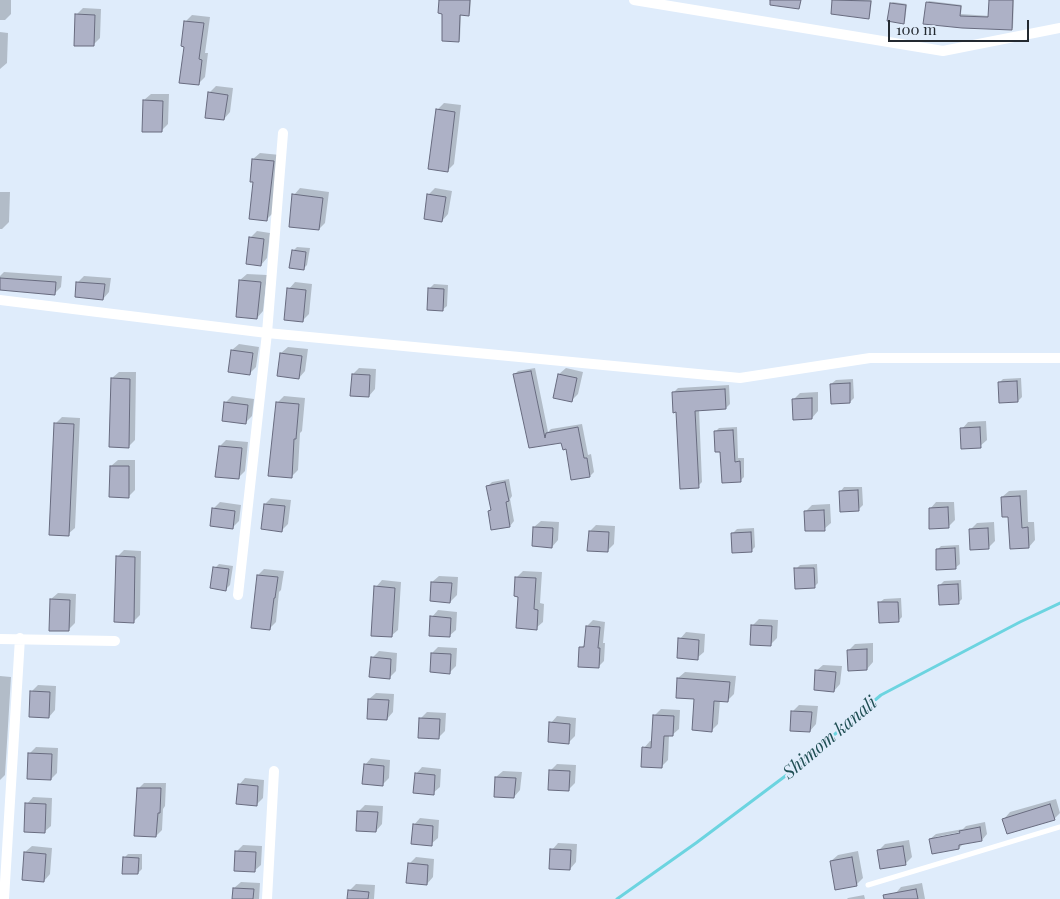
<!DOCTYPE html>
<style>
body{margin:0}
#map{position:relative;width:1060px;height:899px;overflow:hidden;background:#dfecfb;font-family:"Playfair Display",serif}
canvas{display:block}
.scale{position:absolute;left:888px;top:20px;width:141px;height:22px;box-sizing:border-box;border:2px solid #232930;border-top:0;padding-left:6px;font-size:15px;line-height:18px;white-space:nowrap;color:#232930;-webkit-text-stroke:4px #dfecfb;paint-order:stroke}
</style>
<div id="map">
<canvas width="1060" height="899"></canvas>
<div class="scale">100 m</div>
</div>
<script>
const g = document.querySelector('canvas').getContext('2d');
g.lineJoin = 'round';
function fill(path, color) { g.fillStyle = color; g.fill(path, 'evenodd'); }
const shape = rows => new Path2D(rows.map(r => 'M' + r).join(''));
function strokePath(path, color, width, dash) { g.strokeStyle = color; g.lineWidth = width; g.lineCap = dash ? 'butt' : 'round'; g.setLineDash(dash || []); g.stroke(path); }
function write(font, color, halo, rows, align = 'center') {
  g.font = font + ' "Playfair Display",serif'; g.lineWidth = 4; g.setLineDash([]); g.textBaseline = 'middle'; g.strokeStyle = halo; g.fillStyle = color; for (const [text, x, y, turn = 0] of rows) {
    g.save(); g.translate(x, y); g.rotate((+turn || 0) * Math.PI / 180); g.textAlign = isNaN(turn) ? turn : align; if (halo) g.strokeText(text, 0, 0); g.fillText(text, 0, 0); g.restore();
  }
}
const shadow = shape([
 [0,0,11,0,11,14,5,20,0,20],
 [441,0,471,0,470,13,468,15,461,14,460,39,459,41,444,13],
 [834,0,872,0,870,16,868,18,832,12],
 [990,0,1014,0,1013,28,1011,29,962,27,927,3,929,1,962,5,961,14,990,16],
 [893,2,907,4,905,21,903,22,891,3],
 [83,8,101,9,100,38,93,45,77,14],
 [192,15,210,17,205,53,208,53,205,77,198,84,185,46,186,21],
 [0,32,8,33,7,63,0,69],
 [216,86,233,88,230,112,224,119,209,93],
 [151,94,169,94,168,124,161,131,144,100],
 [444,103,461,105,454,164,447,171,437,110],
 [260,153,280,155,273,213,266,220,254,181,253,159],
 [300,188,329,192,325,223,319,229,294,195],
 [435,188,452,191,448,214,442,221,428,195],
 [0,192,10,192,9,222,2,229,0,229],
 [257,231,270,233,267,258,261,265,250,238],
 [297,247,310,248,307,265,303,269,293,251],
 [4,272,62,276,61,287,55,293,0,289,0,276],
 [247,274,267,275,263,311,257,318,240,280],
 [84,276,111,278,109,292,103,299,77,283],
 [295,282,312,284,309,314,302,321,289,289],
 [434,284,448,285,447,306,442,310,430,288],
 [239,344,259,347,256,367,249,374,232,350],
 [288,347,308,349,305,371,299,378,281,353],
 [359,368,376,369,375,389,369,396,353,374],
 [535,368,548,432,551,429,582,424,588,455,591,454,594,472,590,476,562,441,530,447,514,375,518,371],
 [566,368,583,372,578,394,572,400,559,374],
 [119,372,136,372,135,440,128,447,112,378],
 [1021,378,1022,397,1018,401,999,383,1003,379],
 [853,379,854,398,850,402,831,384,836,380],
 [729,385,730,404,726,408,699,409,702,482,698,486,674,392,678,388],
 [818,392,818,411,812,418,793,400,800,393],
 [232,396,254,399,252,416,245,423,225,403],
 [284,396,305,398,302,431,300,433,298,470,291,477,277,403],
 [62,417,80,418,75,528,68,534,56,423],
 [986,421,987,440,980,446,962,429,968,422],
 [737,427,738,458,744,458,744,477,740,481,715,432,719,428],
 [226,440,248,442,245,471,238,478,220,446],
 [118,460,135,460,135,490,128,497,111,466],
 [509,479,512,496,510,499,514,521,510,526,489,511,492,509,488,486,492,482],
 [844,487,862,487,863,505,859,509,840,492],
 [1027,490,1028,522,1034,522,1035,540,1029,547,1010,516,1002,497,1009,491],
 [271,498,291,500,288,524,282,530,265,504],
 [220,502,241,505,239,521,232,528,213,509],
 [936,502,954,502,955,520,948,527,930,509],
 [830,504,831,523,824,529,806,511,812,505],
 [541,521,559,522,558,540,552,547,534,527],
 [994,522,995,541,989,547,970,530,977,523],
 [596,525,615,526,614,544,607,551,590,531],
 [754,528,755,547,751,551,733,533,737,529],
 [959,545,960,564,955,568,937,550,941,546],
 [124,550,141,551,140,615,133,622,117,557],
 [219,564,233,566,230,585,226,589,215,568],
 [817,564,818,583,814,587,796,569,800,565],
 [264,569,284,571,281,590,279,592,276,622,270,628,258,575],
 [523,571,542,572,540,603,544,604,543,622,536,628,519,596,517,577],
 [439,576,458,577,457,595,450,602,432,582],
 [382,580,401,582,398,630,391,636,376,587],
 [961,580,962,599,958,603,940,585,944,581],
 [58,593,76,594,75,623,68,630,51,599],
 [901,598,902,617,898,621,879,603,884,599],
 [438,610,457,612,456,630,449,636,432,617],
 [759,619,778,620,777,638,770,645,753,625],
 [593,620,605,622,603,643,605,643,604,661,598,667,581,648,586,643,587,626],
 [686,632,705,634,704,652,697,658,680,639],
 [873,643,873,662,867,669,848,651,855,644],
 [438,647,457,648,456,666,450,672,432,653],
 [379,651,397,653,396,671,390,677,372,658],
 [823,665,842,666,840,684,834,691,816,671],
 [685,672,736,676,734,694,728,700,720,700,718,724,712,730,695,698,678,678],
 [0,676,11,677,5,775,0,780],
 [38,685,56,686,55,710,49,717,31,692],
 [376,693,394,694,393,712,387,719,369,699],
 [799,705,818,706,816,724,810,731,792,712],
 [661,709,680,710,679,729,672,735,669,735,668,760,661,767,644,748,650,741,653,741,654,716],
 [427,712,446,713,445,731,438,738,421,718],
 [557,716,576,718,575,736,568,743,551,723],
 [36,747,58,748,57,773,51,779,29,754],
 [371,758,390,760,389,778,383,784,365,765],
 [557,764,576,765,575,783,568,790,551,770],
 [422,767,441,769,440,787,433,793,416,774],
 [503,771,522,772,520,790,514,797,496,777],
 [245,778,264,780,263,798,257,804,239,785],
 [144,783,166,783,165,806,163,809,162,830,156,836,138,789],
 [33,797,52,798,51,826,44,832,27,804],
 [1056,799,1060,813,1054,819,1004,819,1010,812],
 [365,805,383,806,382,824,376,831,358,812],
 [420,818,439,820,438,838,431,844,414,825],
 [985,822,987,834,982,840,964,843,959,848,930,839,936,834,963,829,966,826],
 [966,831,966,834,935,839,935,837],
 [909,840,912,857,906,863,878,851,885,844],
 [558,843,577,844,576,862,570,869,552,850],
 [243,845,262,846,261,865,254,871,236,852],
 [32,846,52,848,50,874,44,881,25,852],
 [858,851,863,878,856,885,831,861,838,855],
 [128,854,142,854,142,869,138,873,124,858],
 [416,857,434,859,433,877,427,884,409,864],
 [241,882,260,883,259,899,234,899,234,888],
 [922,883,925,899,896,899,895,894,901,887],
 [356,884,375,885,374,899,349,899,349,891],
 [864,895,865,899,847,899,848,898]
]);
const stream = shape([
 [617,899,696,843,788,774,881,695,1020,622,1060,603]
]);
const building = shape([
 [439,0,470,0,469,16,460,15,459,42,442,41,442,14,438,13,439,0],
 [770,0,801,0,799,9,770,5,770,0],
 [832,0,871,1,869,19,831,14,832,0],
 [989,0,1013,0,1012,30,962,28,923,24,926,2,961,6,960,16,988,17,989,0],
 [890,3,906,5,904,24,887,21,890,3],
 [75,14,95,15,94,46,74,46,75,14],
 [184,21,204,23,199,59,202,60,199,85,179,83,184,47,181,46,184,21],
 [208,92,228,95,224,120,205,118,208,92],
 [143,100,163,101,162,132,142,132,143,100],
 [436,109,455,112,448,172,428,169,436,109],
 [252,159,274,161,267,221,249,219,253,182,250,182,252,159],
 [292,194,323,198,319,230,289,227,292,194],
 [427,194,446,197,442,222,424,219,427,194],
 [249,237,264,239,261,266,246,264,249,237],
 [292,250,306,252,304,270,289,268,292,250],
 [0,278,56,282,55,295,0,290,0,278],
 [239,280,261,282,257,319,236,317,239,280],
 [76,282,105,284,103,300,75,297,76,282],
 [287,288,306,290,303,322,284,320,287,288],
 [428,288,444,289,443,311,427,310,428,288],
 [231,350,253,353,250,375,228,372,231,350],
 [280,353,302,356,299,379,277,376,280,353],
 [531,371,545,438,546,433,578,427,584,458,587,458,590,477,571,480,566,449,563,450,561,443,529,448,513,374,531,371],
 [352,374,370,375,369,397,350,396,352,374],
 [558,374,577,378,572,402,553,398,558,374],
 [111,378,130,379,129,448,109,447,111,378],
 [1017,381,1018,402,999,403,998,382,1017,381],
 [850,383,850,403,831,404,830,384,850,383],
 [725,389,726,409,695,411,699,488,680,489,676,412,673,413,672,392,725,389],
 [812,398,812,419,793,420,792,399,812,398],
 [224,402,248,405,246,424,222,421,224,402],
 [276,402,299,404,296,439,294,439,292,478,268,476,276,402],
 [54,423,74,424,69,536,49,535,54,423],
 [980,427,981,448,961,449,960,428,980,427],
 [733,430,735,462,740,461,741,482,722,483,720,452,715,452,714,431,733,430],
 [219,446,242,448,239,479,215,477,219,446],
 [110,466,129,466,129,498,109,497,110,466],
 [505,482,509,501,506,502,510,527,491,530,488,511,491,510,486,486,505,482],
 [858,490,859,511,840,512,839,491,858,490],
 [1020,496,1022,528,1028,527,1029,548,1010,549,1008,517,1002,517,1001,497,1020,496],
 [264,504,285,506,282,532,261,529,264,504],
 [948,507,949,528,929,529,929,508,948,507],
 [212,508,235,511,233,529,210,526,212,508],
 [824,510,825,531,805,531,804,511,824,510],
 [533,527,553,528,552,548,532,546,533,527],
 [988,528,989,549,970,550,969,529,988,528],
 [589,531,609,532,608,552,587,551,589,531],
 [751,532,752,552,732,553,731,533,751,532],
 [955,548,956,569,936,570,936,549,955,548],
 [116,556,135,557,134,623,114,622,116,556],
 [213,567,229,569,226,591,210,588,213,567],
 [794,568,814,568,815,588,795,589,794,568],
 [257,575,278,577,275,598,274,598,270,630,251,628,257,575],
 [515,577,536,578,534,609,538,610,537,630,516,628,518,597,514,596,515,577],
 [431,582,452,583,450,603,430,601,431,582],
 [958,584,959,604,939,605,938,585,958,584],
 [374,586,395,588,392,637,371,636,374,586],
 [50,599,70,600,69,631,49,631,50,599],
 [878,602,898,602,899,622,879,623,878,602],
 [430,616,451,618,450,637,429,636,430,616],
 [751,625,772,626,771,646,750,645,751,625],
 [586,626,600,627,598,648,600,648,599,668,578,667,579,647,584,647,586,626],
 [678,638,699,640,698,660,677,658,678,638],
 [867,649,867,670,848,671,847,650,867,649],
 [431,653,451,654,450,674,430,672,431,653],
 [371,657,391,659,390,679,369,677,371,657],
 [815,670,836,672,834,692,814,690,815,670],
 [677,678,730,682,728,702,714,701,712,732,692,730,694,699,676,698,677,678],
 [30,691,50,692,49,718,29,717,30,691],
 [368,699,389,700,387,720,367,719,368,699],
 [791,711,812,712,810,732,790,731,791,711],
 [653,715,674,716,673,736,664,736,662,768,641,767,642,747,651,748,653,715],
 [419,718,440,719,439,739,418,738,419,718],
 [549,722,570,724,569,744,548,742,549,722],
 [28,753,52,754,51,780,27,779,28,753],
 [364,764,384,766,383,786,362,784,364,764],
 [549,770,570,771,569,791,548,790,549,770],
 [415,773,435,775,434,795,413,793,415,773],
 [495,777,516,778,514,798,494,797,495,777],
 [238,784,258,786,257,806,236,804,238,784],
 [137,788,161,788,160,813,158,813,156,837,134,836,137,788],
 [25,803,46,804,45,833,24,832,25,803],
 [1050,804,1055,820,1007,834,1002,819,1050,804],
 [357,811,378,812,376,832,356,831,357,811],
 [413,824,433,826,432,846,411,844,413,824],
 [980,827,982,841,959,845,959,849,932,854,929,839,960,833,959,831,980,827],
 [903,846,906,865,880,869,877,850,903,846],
 [550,849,571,850,570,870,549,869,550,849],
 [235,851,256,852,255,872,234,871,235,851],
 [24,852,46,854,44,882,22,880,24,852],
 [123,857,139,858,138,874,122,874,123,857],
 [852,857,857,886,835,890,830,861,852,857],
 [408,863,428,865,427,885,406,883,408,863],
 [233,888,254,889,253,899,232,899,233,888],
 [916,889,918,899,884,899,883,895,916,889],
 [348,890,369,892,368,899,347,899,348,890]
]);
const service = shape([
 [868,885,1060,827]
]);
const minor = shape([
 [634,0,943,51,1060,28],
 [0,300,267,333,740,378,870,358,1060,358],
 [238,595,267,333,283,133],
 [0,639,115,641],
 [4,899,20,638],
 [267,899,274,771]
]);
const waterNames = [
 ["Shimom kanali",830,738,-40]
];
fill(shadow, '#0003');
strokePath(stream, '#6cd4e0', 3);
fill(building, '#adb1c6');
strokePath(building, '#686b7f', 1);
strokePath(service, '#fff', 5);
strokePath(minor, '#fff', 10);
write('italic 18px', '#204f54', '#dfecfb', waterNames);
</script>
